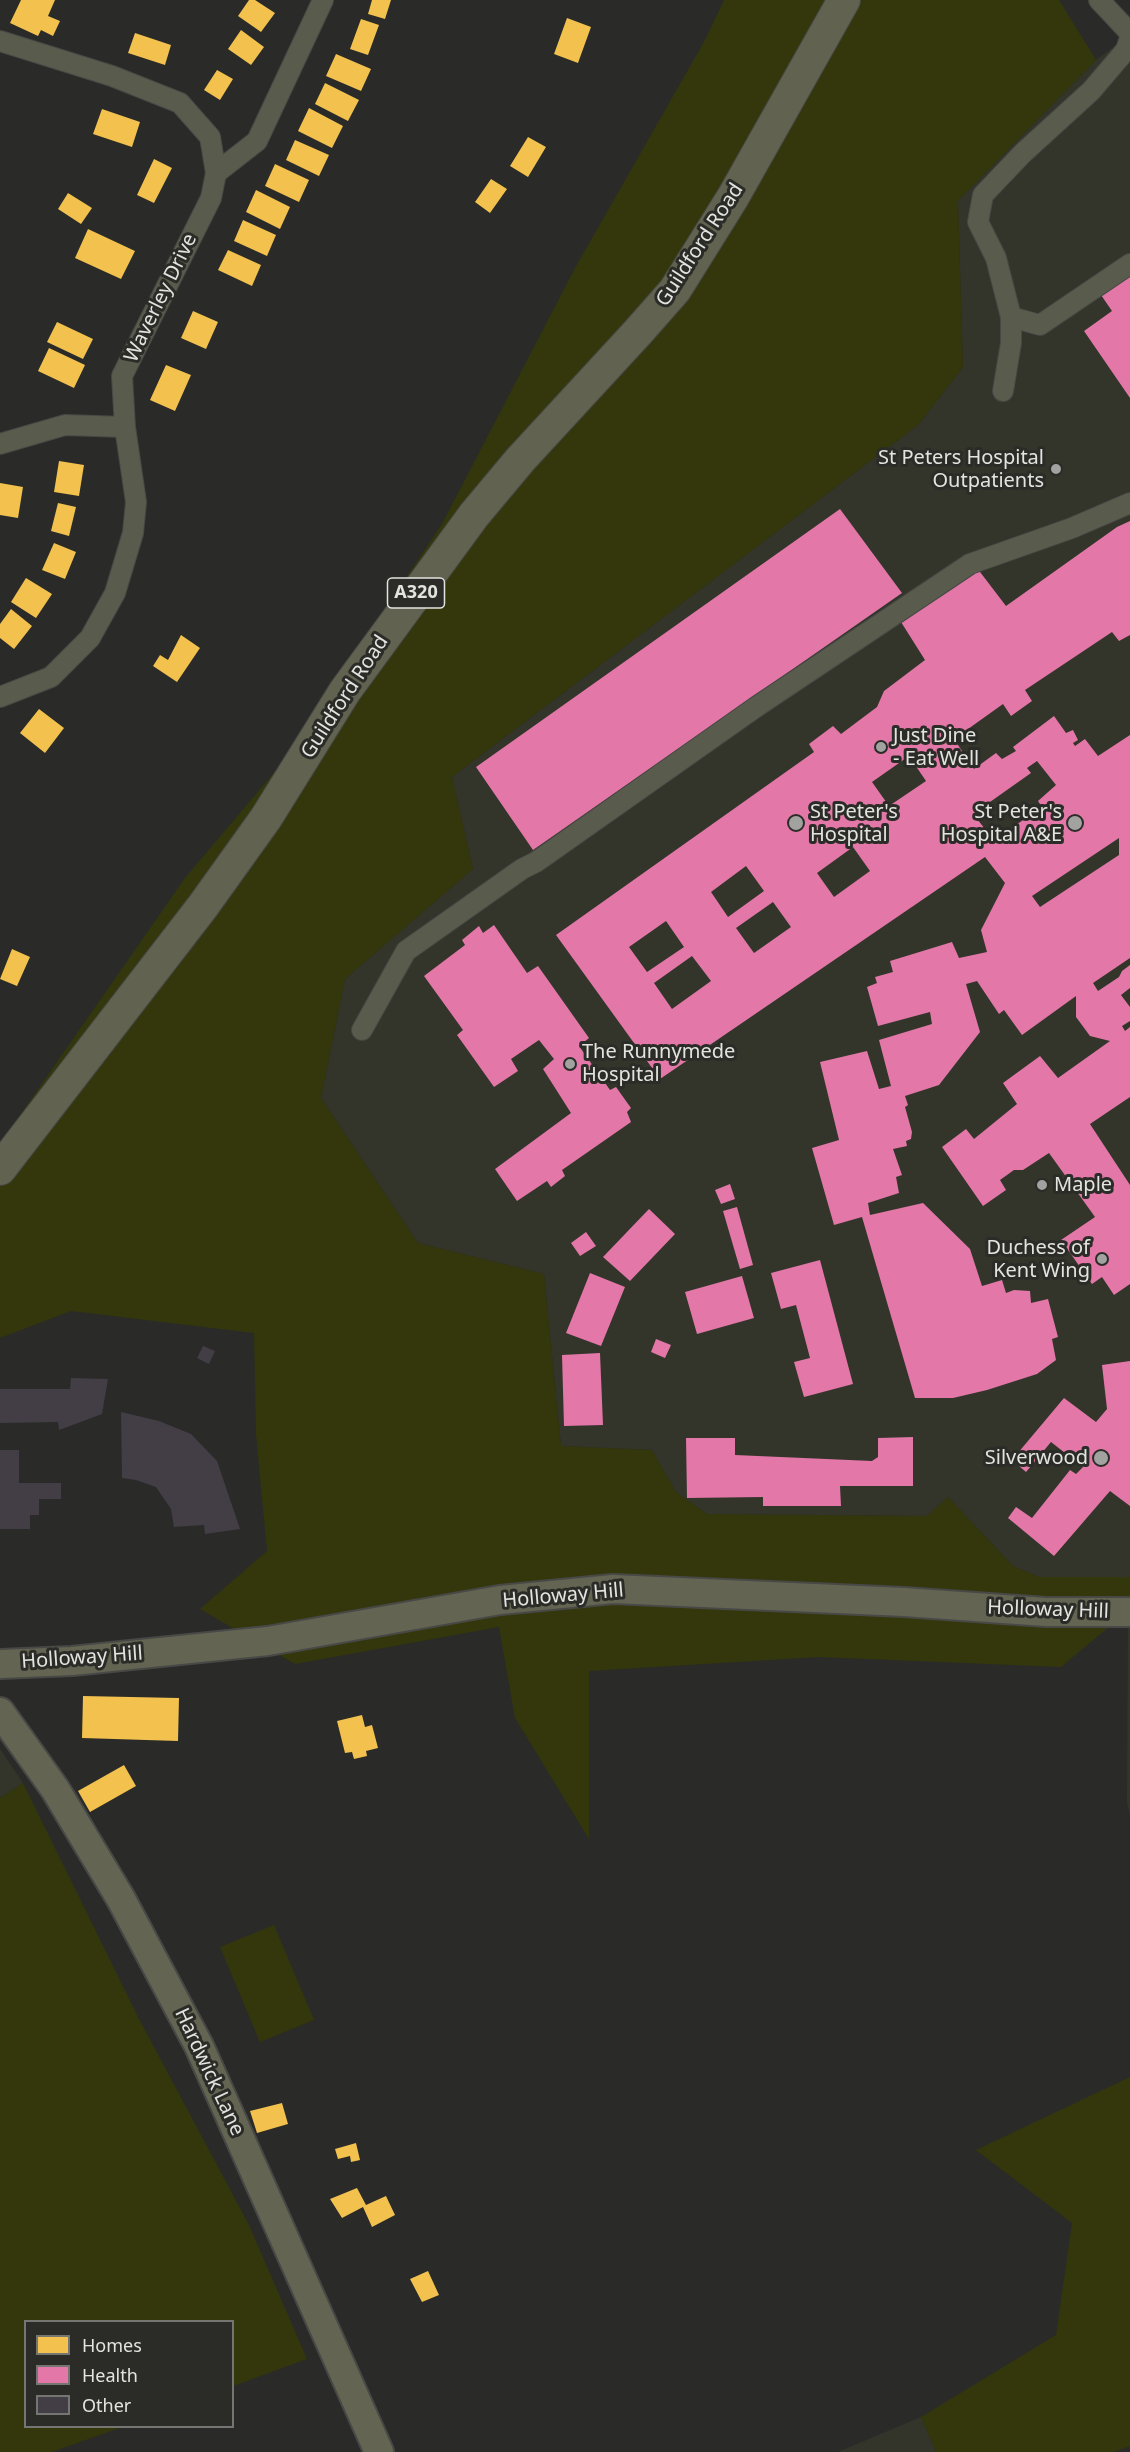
<!DOCTYPE html>
<style>
body{margin:0}
#map{position:relative;width:1130px;height:2452px;overflow:hidden;background:#2a2b28;font-family:"Noto Sans",sans-serif}
canvas{display:block}
.legend{position:absolute;left:24px;top:2320px;width:210px;height:108px;box-sizing:border-box;background:#2b2c27;border:2px solid #757571;margin:0;padding:8px 10px;list-style:none;font-size:18px;color:#e3e3e0}
.legend li{display:flex;align-items:center;gap:12px;height:30px}
.legend b{width:30px;border:2px solid #757571}
</style>
<div id="map">
<canvas width="1130" height="2452"></canvas>
<ul class="legend">
<li><b style="height:16px;background:#f2c14e"></b>Homes</li>
<li><b style="height:16px;background:#e377a8"></b>Health</li>
<li><b style="height:16px;background:#433d45"></b>Other</li>
</ul>
</div>
<script>
const g = document.querySelector('canvas').getContext('2d');
g.lineJoin = 'round';
function fill(path, color) { g.fillStyle = color; g.fill(path, 'evenodd'); }
const shape = rows => new Path2D(rows.map(r => 'M' + r).join(''));
function strokePath(path, color, width, dash) { g.strokeStyle = color; g.lineWidth = width; g.lineCap = dash ? 'butt' : 'round'; g.setLineDash(dash || []); g.stroke(path); }
function write(font, color, halo, rows, align = 'center') {
  g.font = font + ' "Noto Sans",sans-serif'; g.lineWidth = 6; g.setLineDash([]); g.textBaseline = 'middle'; g.strokeStyle = halo; g.fillStyle = color; for (const [text, x, y, turn = 0] of rows) {
    g.save(); g.translate(x, y); g.rotate((+turn || 0) * Math.PI / 180); g.textAlign = isNaN(turn) ? turn : align; if (halo) g.strokeText(text, 0, 0); g.fillText(text, 0, 0); g.restore();
  }
}
const built = shape([
 [1130,35,1130,1577,1039,1577,1013,1566,948,1497,927,1516,707,1514,676,1492,652,1450,561,1446,544,1274,418,1243,321,1098,345,979,473,869,452,777,918,425,963,367,958,201,1096,60],
 [1128,1624,1130,1624,1130,1815,1127,1802],
 [0,1749,23,1783,0,1798],
 [921,2417,936,2452,838,2452]
]);
const green = shape([
 [724,0,1059,0,1096,60,958,201,963,367,918,425,452,777,473,869,345,979,321,1098,418,1243,544,1274,561,1446,652,1450,676,1492,707,1514,927,1516,948,1497,1013,1566,1039,1577,1130,1577,1130,1609,1061,1667,819,1657,589,1671,589,1839,515,1718,499,1627,295,1664,200,1609,267,1551,256,1434,254,1333,71,1311,0,1338,0,1144,185,878,278,768,442,524,575,268,705,40],
 [23,1783,138,2017,249,2225,307,2359,233,2386,232,2322,26,2322,26,2426,122,2427,52,2452,0,2452,0,1798],
 [274,1925,314,2020,260,2042,220,1947],
 [1130,2077,1130,2446,1114,2452,936,2452,921,2417,1056,2335,1072,2223,976,2150]
]);
const homes = shape([
 [21,0,55,0,48,16,60,21,53,36,41,30,38,36,10,23],
 [249,0,255,0,275,13,261,32,238,16],
 [372,0,391,0,385,19,368,14],
 [567,18,591,27,578,63,554,54],
 [361,19,379,25,368,55,350,49],
 [241,30,264,47,251,65,228,49],
 [135,33,171,45,165,65,128,53],
 [336,54,371,69,361,91,326,76],
 [217,70,233,79,220,100,204,90],
 [325,83,359,100,348,121,315,104],
 [309,108,343,126,332,148,298,131],
 [102,109,140,122,132,147,93,134],
 [528,137,546,147,528,177,510,166],
 [295,140,329,155,319,176,286,160],
 [154,159,172,168,154,203,137,195],
 [275,164,309,180,299,202,265,186],
 [491,179,507,189,490,213,475,202],
 [256,190,290,207,280,229,246,212],
 [68,193,92,208,81,224,58,209],
 [243,220,276,235,267,256,234,241],
 [88,229,135,251,121,279,75,258],
 [228,250,261,265,252,286,218,270],
 [193,311,218,322,206,349,181,338],
 [57,322,93,339,83,359,47,342],
 [49,348,85,365,74,388,38,371],
 [166,365,191,375,175,411,150,400],
 [59,461,84,465,79,496,54,492],
 [0,483,23,487,18,518,0,515],
 [58,503,76,507,69,536,51,531],
 [54,543,76,552,65,579,42,570],
 [26,578,52,594,36,618,11,602],
 [11,609,32,626,14,649,0,638,0,624],
 [181,635,200,648,177,682,153,666,160,655,168,660],
 [39,709,64,728,45,753,20,733],
 [12,949,30,957,17,986,0,979],
 [83,1696,179,1698,178,1741,82,1738],
 [362,1715,365,1727,372,1725,378,1748,366,1751,367,1756,354,1759,352,1752,345,1753,337,1721],
 [124,1765,136,1786,90,1812,78,1791],
 [282,2103,288,2124,257,2133,250,2111],
 [356,2143,360,2160,351,2162,350,2156,338,2159,335,2149],
 [357,2188,366,2205,386,2196,395,2215,372,2227,363,2207,342,2218,330,2199],
 [428,2271,439,2295,422,2302,410,2279]
]);
const health = shape([
 [1130,274,1130,398,1084,331,1112,311,1101,295],
 [840,509,902,593,533,850,476,767],
 [1130,521,1130,635,1119,641,1112,632,1025,690,1032,701,1011,716,1003,704,954,739,974,769,996,753,1002,759,1016,751,1013,747,1054,716,1066,733,1073,730,1078,740,1073,743,1075,746,1085,739,1098,756,1130,735,1130,958,1093,983,1098,991,1119,977,1122,971,1130,965,1130,988,1121,995,1130,1007,1130,1021,1122,1026,1125,1031,1130,1027,1130,1097,1090,1124,1130,1185,1130,1284,1114,1295,1102,1277,1092,1284,1061,1240,1095,1217,1049,1153,1023,1170,1014,1170,1000,1180,1006,1190,983,1206,942,1147,966,1129,974,1139,1017,1104,1003,1083,1040,1056,1058,1078,1110,1041,1090,1036,1076,1017,1076,996,1022,1035,1004,1010,999,1014,977,981,966,984,980,1032,939,1085,905,1096,908,1105,905,1107,912,1132,911,1139,906,1141,907,1146,893,1149,902,1175,896,1177,899,1193,868,1203,870,1215,923,1203,970,1249,982,1286,1002,1280,1006,1293,1014,1290,1030,1291,1031,1303,1048,1299,1058,1337,1052,1339,1056,1360,1037,1374,987,1390,953,1398,915,1398,862,1217,834,1225,812,1148,839,1140,820,1062,867,1051,879,1089,891,1086,879,1040,932,1024,930,1012,878,1026,867,987,877,983,875,977,893,972,890,961,952,942,959,958,987,952,981,930,1005,883,985,857,660,1079,556,935,814,752,809,744,833,726,841,734,877,707,884,691,925,660,901,622,977,568,1006,606,1117,527],
 [909,756,926,781,889,806,872,782],
 [1037,761,1056,785,1038,801,1042,807,994,840,973,814,1031,773,1027,768],
 [1119,838,1119,855,1040,907,1032,896],
 [853,847,870,871,834,897,817,873],
 [746,866,764,891,728,917,711,892],
 [773,902,791,927,754,953,736,928],
 [666,921,684,947,647,972,629,947],
 [692,956,711,981,672,1009,654,983],
 [494,925,527,973,538,966,589,1038,579,1046,610,1090,616,1087,631,1108,627,1112,631,1122,562,1170,565,1176,551,1187,547,1181,517,1201,495,1169,571,1113,543,1069,554,1059,539,1040,511,1059,518,1071,494,1087,457,1035,463,1030,424,976,465,945,462,940,479,926,483,933],
 [730,1184,735,1199,721,1204,715,1190],
 [737,1207,753,1265,740,1269,723,1211],
 [649,1209,675,1234,630,1281,603,1257],
 [586,1232,596,1246,580,1256,571,1243],
 [820,1260,853,1384,804,1397,794,1362,810,1358,796,1305,781,1309,771,1273],
 [590,1273,625,1287,601,1346,566,1333],
 [742,1276,754,1318,697,1334,685,1292],
 [656,1339,671,1345,665,1358,651,1352],
 [600,1353,603,1425,564,1426,562,1355],
 [1130,1361,1130,1506,1110,1491,1054,1556,1008,1518,1016,1507,1032,1518,1070,1470,1076,1474,1083,1467,1051,1442,1026,1472,1012,1460,1064,1398,1096,1422,1107,1409,1102,1365],
 [913,1437,913,1486,840,1486,841,1506,763,1506,763,1497,687,1498,686,1438,735,1438,735,1455,872,1461,878,1457,878,1438]
]);
const building = shape([
 [203,1346,215,1351,209,1364,197,1358],
 [71,1378,108,1379,102,1414,59,1430,58,1422,0,1423,0,1389,70,1389],
 [121,1412,159,1421,191,1434,217,1461,240,1529,205,1534,204,1525,174,1527,171,1509,156,1487,136,1480,122,1478],
 [0,1450,19,1450,19,1483,61,1483,61,1499,39,1499,39,1515,30,1515,30,1529,0,1529]
]);
const street = shape([
 [1099,0,1130,33],
 [0,41,112,76,180,103,210,137,216,173,211,198,122,376,125,427,136,502,133,533,115,593,90,638,51,677,0,697],
 [216,173,257,141,323,0],
 [1011,317,1040,325,1130,264],
 [1003,391,1011,343,1011,317,996,258,978,222,983,195,1023,153,1091,91,1126,50,1130,38],
 [0,444,65,425,125,427],
 [362,1030,406,951,522,869,536,862,756,707,970,564,1072,528,1130,503]
]);
const secondary = shape([
 [0,1664,72,1661,268,1641,500,1600,613,1589,904,1602,1046,1612,1130,1612],
 [0,1712,55,1789,121,1899,199,2046,379,2452]
]);
const primary = shape([
 [0,1169,203,906,266,818,345,691,474,515,520,460,638,332,675,290,733,197,844,0]
]);
const markers = [
 [1056,469,6,"#a2a3a0"],
 [881,747,6,"#a2a3a0"],
 [796,823,8,"#a2a3a0"],
 [1075,823,8,"#a2a3a0"],
 [570,1064,6,"#a2a3a0"],
 [1042,1185,6,"#a2a3a0"],
 [1102,1259,6,"#a2a3a0"],
 [1101,1458,8,"#a2a3a0"]
];
const shields = [
 [416,593,57]
];
const shieldNames = [
 ["A320",416,593]
];
const streetNames = [
 ["Guildford Road",700,245,-57],
 ["Waverley Drive",161,298,-64],
 ["Guildford Road",345,697,-57],
 ["Holloway Hill",563,1596,-5],
 ["Holloway Hill",1048,1610,2],
 ["Holloway Hill",82,1658,-4],
 ["Hardwick Lane",209,2072,65]
];
const poiNames = [
 ["St Peters Hospital",1044,458],
 ["Outpatients",1044,481],
 ["Just Dine",893,736,"left"],
 ["- Eat Well",893,759,"left"],
 ["St Peter's",810,812,"left"],
 ["Hospital",810,835,"left"],
 ["St Peter's",1062,812],
 ["Hospital A&E",1062,835],
 ["The Runnymede",582,1052,"left"],
 ["Hospital",582,1075,"left"],
 ["Maple",1054,1185,"left"],
 ["Duchess of",1090,1248],
 ["Kent Wing",1090,1271],
 ["Silverwood",1088,1458]
];
fill(built, '#33352b');
fill(green, '#34370b');
fill(homes, '#f2c14e');
fill(health, '#e377a8');
fill(building, '#433d45');
strokePath(street, '#484846', 22);
strokePath(secondary, '#484846', 32);
strokePath(primary, '#484846', 34);
strokePath(street, '#595b4c', 20);
strokePath(secondary, '#636552', 28);
strokePath(primary, '#616250', 32);
for (const [x, y, r, color] of markers) { const dot = new Path2D(); dot.arc(x, y, r, 0, 2 * Math.PI); g.fillStyle = color; g.fill(dot); strokePath(dot, '#2b2c27', 2); }
for (const [x, y, w] of shields) { const box = new Path2D(); box.roundRect(x - w / 2, y - 15, w, 30, 4.5); g.fillStyle = '#2b2c27'; g.fill(box); strokePath(box, '#e3e3e0', 1.5); }
write('bold 18px', '#e3e3e0', null, shieldNames);
write('20px', '#e3e3e0', '#2b2c27', streetNames);
write('20px', '#e3e3e0', '#2b2c27', poiNames, 'right');
</script>
